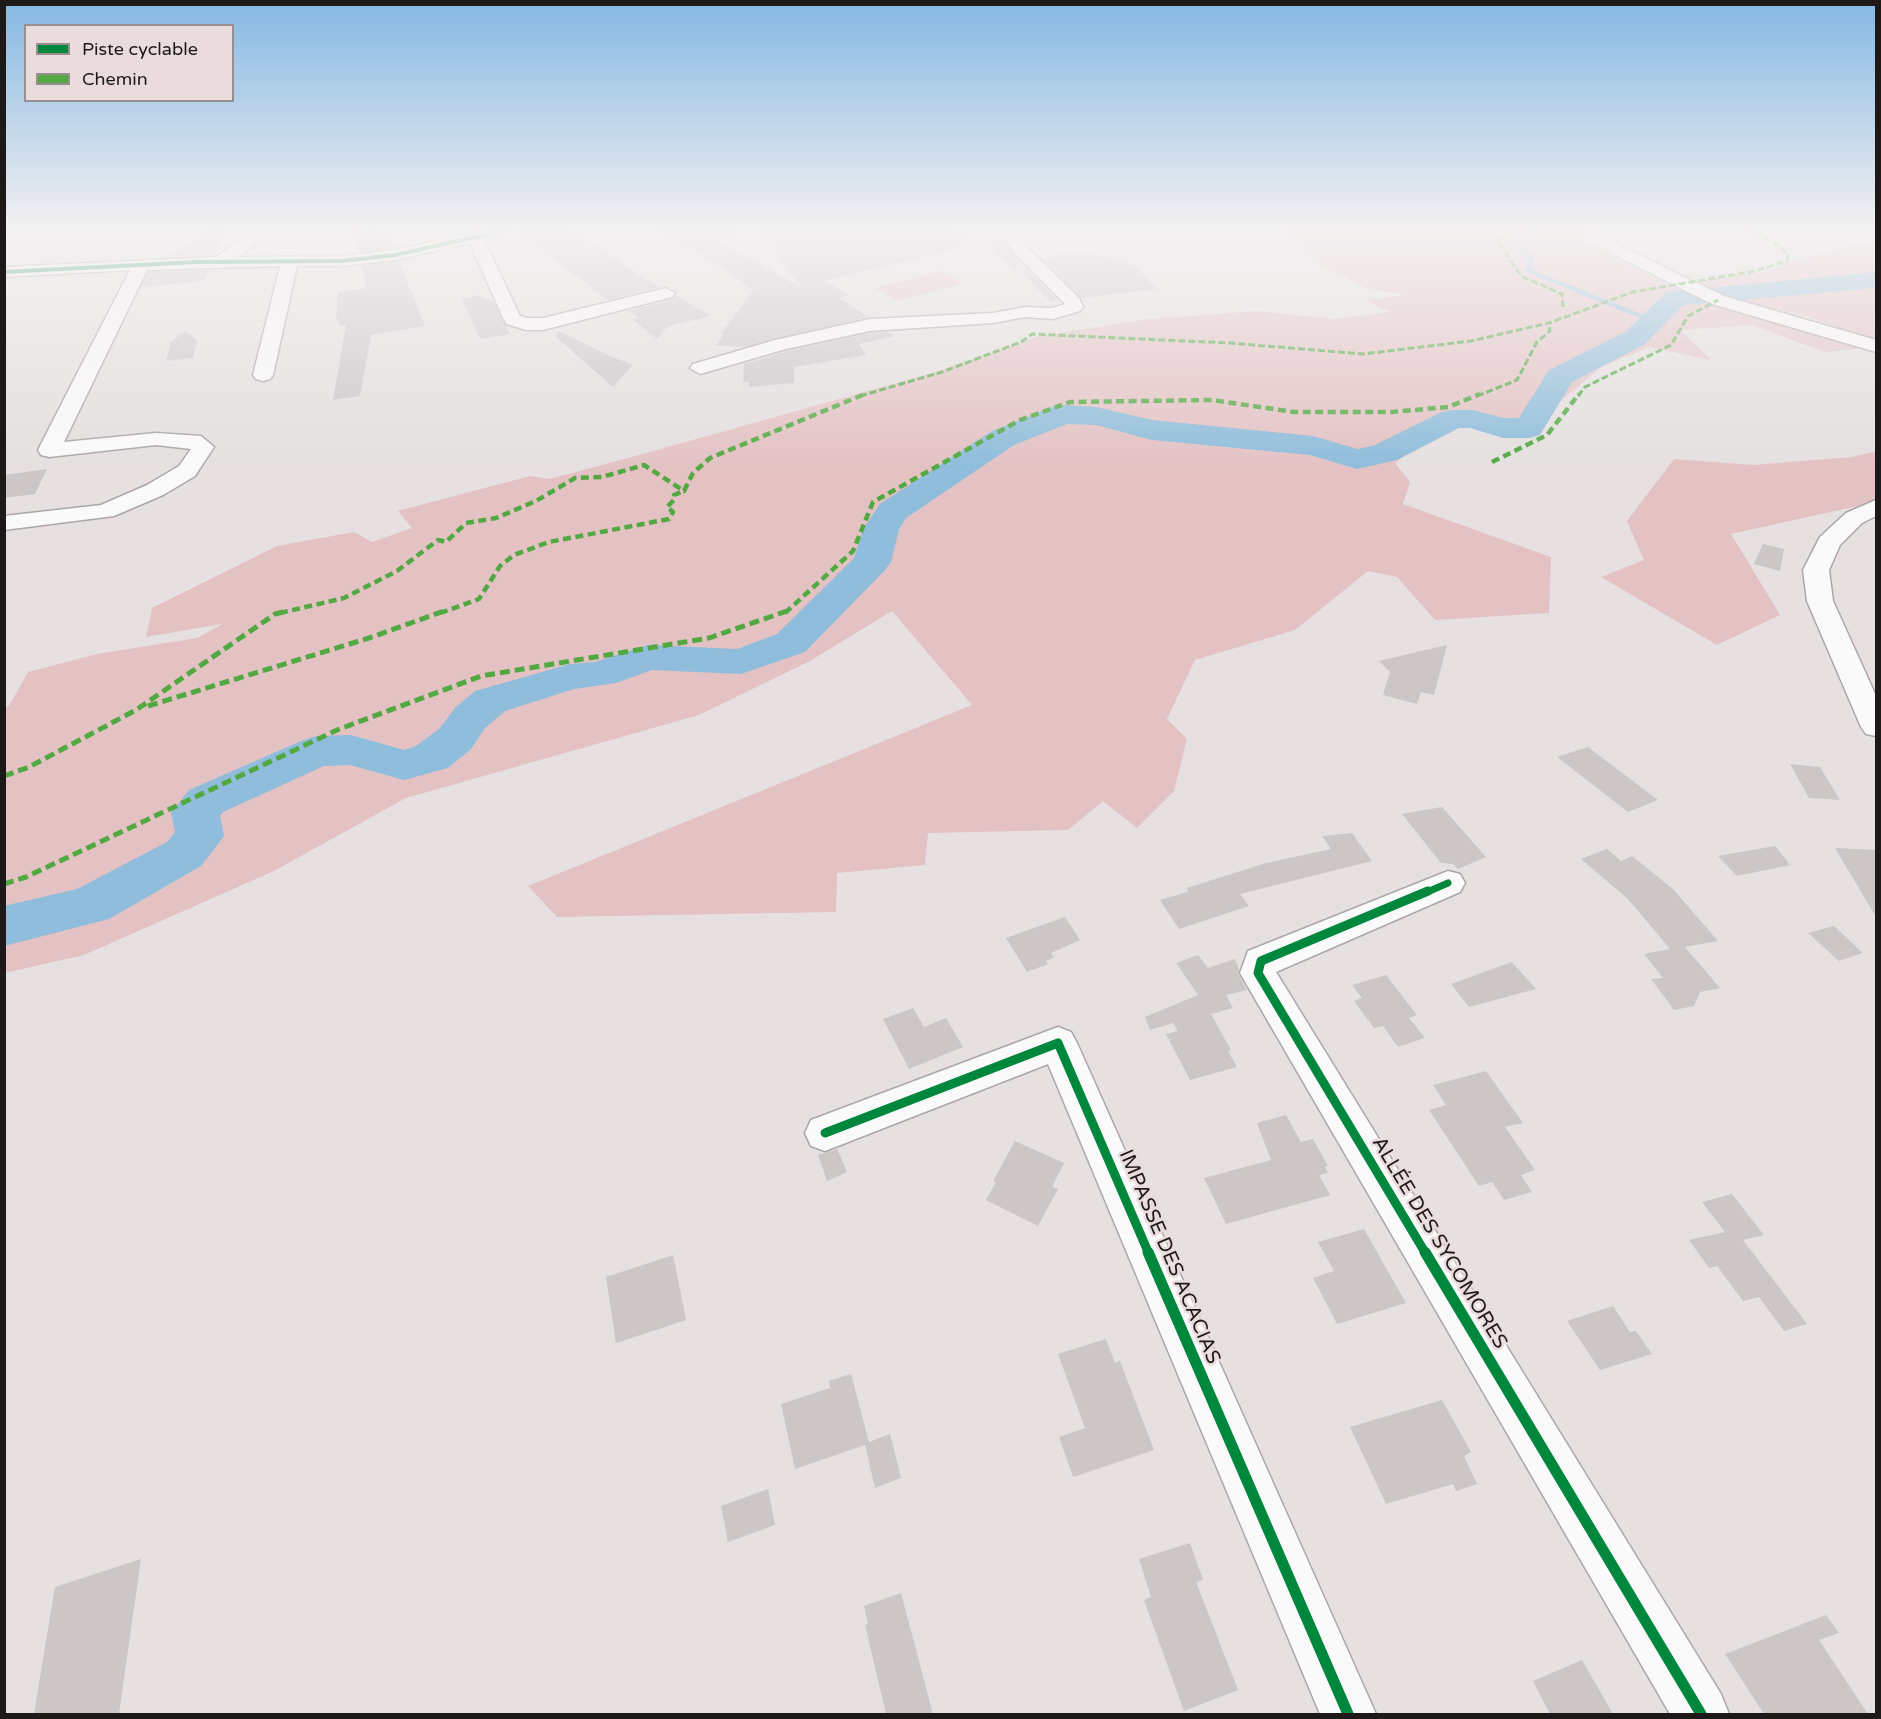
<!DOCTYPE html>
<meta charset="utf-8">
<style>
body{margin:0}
#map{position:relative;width:1881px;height:1719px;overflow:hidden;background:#e6e0e0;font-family:"Varela Round",sans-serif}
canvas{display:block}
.frame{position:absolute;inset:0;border:6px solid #1e1919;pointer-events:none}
.legend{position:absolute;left:24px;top:24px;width:210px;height:78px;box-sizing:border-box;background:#eadcdd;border:2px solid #988e8f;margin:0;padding:8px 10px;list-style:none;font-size:18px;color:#1e1919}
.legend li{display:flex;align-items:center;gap:12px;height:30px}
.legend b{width:30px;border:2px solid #988e8f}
</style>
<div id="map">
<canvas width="1881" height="1719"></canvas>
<div class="frame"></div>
<ul class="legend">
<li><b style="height:8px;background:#00873e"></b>Piste cyclable</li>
<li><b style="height:8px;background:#52a942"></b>Chemin</li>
</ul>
</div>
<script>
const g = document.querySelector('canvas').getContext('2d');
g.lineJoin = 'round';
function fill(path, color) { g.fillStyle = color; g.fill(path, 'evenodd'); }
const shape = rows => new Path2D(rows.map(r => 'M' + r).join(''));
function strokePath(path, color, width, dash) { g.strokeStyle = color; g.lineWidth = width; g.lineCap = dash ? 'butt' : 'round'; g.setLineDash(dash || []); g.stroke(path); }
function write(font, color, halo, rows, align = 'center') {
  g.font = font + ' "Varela Round",sans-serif'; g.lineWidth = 5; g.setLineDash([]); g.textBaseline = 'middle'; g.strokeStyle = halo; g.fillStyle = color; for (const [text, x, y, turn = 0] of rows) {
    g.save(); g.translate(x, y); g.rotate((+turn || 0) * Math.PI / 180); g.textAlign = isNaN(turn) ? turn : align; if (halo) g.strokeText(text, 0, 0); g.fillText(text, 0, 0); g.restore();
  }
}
const green = shape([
 [1280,227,1584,227,1588,242,1617,260,1715,305,1865,348,1825,352,1751,325,1680,330,1711,360,1650,347,1603,366,1529,427,1448,420,1395,463,1410,482,1403,504,1551,557,1549,613,1435,620,1397,577,1368,571,1295,630,1195,660,1167,719,1187,739,1174,791,1137,828,1103,801,1068,830,928,833,925,865,837,873,836,912,557,917,528,886,972,705,892,611,810,661,699,715,406,798,274,871,84,955,5,973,4,708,9,706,28,672,97,654,197,638,222,624,146,637,152,608,277,546,354,532,372,542,412,528,398,511,530,476,550,479,639,455,939,371,1038,336,1150,319,1257,311,1335,319,1390,312,1364,300,1406,295,1366,288,1316,262],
 [1876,241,1876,340,1801,315,1731,299,1695,281,1768,271,1791,261],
 [940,271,963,283,897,301,875,288],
 [1876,451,1876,502,1731,534,1780,615,1717,645,1601,577,1644,560,1627,521,1674,459,1753,465,1852,457]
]);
const stream = shape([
 [1543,227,1522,234,1518,245,1532,258,1527,270,1653,321]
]);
const river = shape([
 [1876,272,1876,288,1684,305,1645,344,1572,382,1540,435,1529,438,1503,438,1470,428,1459,428,1397,460,1357,469,1310,455,1152,440,1096,425,1067,424,1014,445,906,518,899,529,891,562,885,570,805,652,741,674,652,670,616,683,574,689,505,711,485,728,471,749,448,768,404,780,350,765,324,766,223,812,220,816,224,836,201,866,109,919,4,946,4,906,77,889,167,842,175,832,171,813,189,790,301,741,317,736,351,735,404,750,416,746,439,729,455,708,475,691,570,664,595,662,648,645,737,649,777,634,854,558,863,529,880,504,992,431,1052,407,1063,405,1096,407,1152,420,1313,436,1358,449,1375,445,1442,412,1453,410,1472,410,1504,418,1519,418,1549,370,1625,332,1667,292,1876,272]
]);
const building = shape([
 [215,227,228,227,215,255,168,257],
 [530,227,568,227,639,275,661,287,608,300,521,234,528,231],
 [649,227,740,227,741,235,719,241,802,288,756,227,947,228,984,242,825,281,849,295,839,298,868,317,744,347,716,345,724,334,721,334,754,290,692,247,685,249],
 [351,231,390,232,395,248,357,252],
 [983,240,1005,240,1018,260,1015,272],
 [1089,252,1135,265,1156,289,1082,298,1044,261,1058,254,1084,255],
 [399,261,425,326,371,335,360,396,333,400,346,325,339,326,339,320,336,321,338,292,367,288,361,266],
 [1027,269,1059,301,1051,302,1021,272],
 [210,270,205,281,141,287,148,272],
 [478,295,494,302,510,334,480,339,462,299],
 [676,295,711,316,668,326,657,339,632,319,640,318,628,311,673,299],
 [185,331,197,340,193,358,166,361,171,342],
 [559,331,610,356,633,365,613,387,555,336],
 [889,332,894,336,859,344,866,355,794,367,794,383,749,387,749,382,743,382,744,364,787,351,870,333],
 [47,469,35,494,4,498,4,475],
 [1763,544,1784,549,1780,571,1754,564],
 [1447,645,1434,695,1421,692,1417,704,1383,695,1390,672,1379,661],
 [1588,747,1658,800,1628,812,1557,757],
 [1790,764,1820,767,1840,800,1809,798],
 [1442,807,1486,857,1458,869,1453,864,1441,863,1402,814],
 [1352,833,1372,861,1240,894,1249,906,1179,929,1160,900,1188,892,1187,888,1266,863,1331,849,1322,836],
 [1775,846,1790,865,1737,876,1718,856],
 [1835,848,1876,850,1876,917],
 [1607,849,1621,861,1632,856,1673,889,1718,941,1685,947,1720,988,1700,992,1694,1006,1674,1010,1651,979,1663,978,1644,954,1670,949,1628,899,1581,859],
 [1065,917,1080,940,1051,953,1054,957,1046,961,1048,964,1027,972,1006,938],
 [1834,926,1863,953,1839,961,1808,933],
 [1198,955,1208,968,1235,959,1239,969,1238,974,1247,990,1226,995,1233,1008,1211,1014,1231,1050,1228,1051,1237,1067,1190,1080,1166,1034,1178,1031,1173,1023,1150,1030,1145,1017,1198,995,1176,963],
 [1512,962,1536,989,1469,1007,1451,984],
 [1386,975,1417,1015,1409,1018,1425,1038,1398,1047,1383,1026,1374,1028,1354,1001,1362,998,1352,985],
 [913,1008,924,1027,946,1018,963,1047,909,1069,883,1019],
 [1486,1071,1523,1123,1505,1127,1535,1170,1521,1175,1532,1192,1504,1200,1492,1182,1479,1186,1429,1110,1446,1105,1433,1085],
 [1286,1115,1301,1142,1313,1139,1328,1166,1325,1167,1328,1173,1319,1175,1330,1195,1226,1224,1204,1178,1271,1160,1257,1123],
 [1015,1141,1064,1163,1052,1187,1058,1189,1038,1226,986,1200,996,1182,993,1181],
 [837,1149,847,1172,827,1181,818,1155],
 [1732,1194,1764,1235,1743,1240,1807,1324,1784,1331,1759,1297,1743,1301,1717,1266,1709,1268,1689,1240,1725,1232,1702,1202],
 [1364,1229,1406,1303,1337,1324,1313,1278,1334,1271,1318,1242],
 [673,1255,686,1320,616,1343,606,1277],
 [1613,1306,1630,1332,1636,1331,1652,1354,1600,1370,1567,1321],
 [1106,1339,1115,1363,1120,1361,1154,1450,1073,1477,1059,1437,1085,1428,1058,1354],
 [851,1374,869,1442,890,1434,901,1478,875,1488,865,1445,795,1469,781,1404,830,1388,829,1381],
 [1442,1400,1471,1452,1464,1456,1477,1484,1456,1491,1453,1484,1386,1504,1350,1427],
 [768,1489,775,1525,728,1542,721,1506],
 [1190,1543,1203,1580,1196,1582,1238,1690,1184,1711,1144,1600,1151,1597,1139,1559],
 [141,1559,119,1714,34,1714,55,1587],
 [901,1593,933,1714,886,1714,865,1625,868,1624,864,1606],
 [1826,1615,1839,1633,1819,1640,1868,1714,1764,1714,1725,1654],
 [1582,1660,1613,1714,1550,1714,1533,1681]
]);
const path = shape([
 [1563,307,1577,313]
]);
const minor = shape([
 [258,227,276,227,238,257,342,256,395,250,499,227,528,227,526,230,484,240,520,316,527,318,543,318,666,288,675,293,672,297,543,330,526,330,507,324,504,320,470,243,395,260,342,266,297,266,273,375,270,379,263,381,256,379,253,375,280,266,147,270,64,442,156,433,201,436,214,447,195,476,163,495,114,516,4,530,4,516,101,505,147,485,179,466,191,449,156,445,49,457,41,455,38,450,130,270,4,277,4,267,216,257,258,227],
 [1005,227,1021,227,1026,246,1079,298,1083,307,1080,311,1053,319,1025,317,993,323,870,331,786,349,700,374,690,368,693,364,775,340,870,319,993,313,1025,307,1052,308,1065,304,1014,252,1007,241,1005,227],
 [1448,871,1460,874,1465,883,1460,892,1276,972,1721,1694,1729,1714,1670,1714,1240,973,1248,951,1448,871],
 [1058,1027,1071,1032,1077,1043,1376,1714,1320,1714,1048,1064,825,1151,811,1146,805,1133,811,1120,1058,1027]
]);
const major = shape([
 [1594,227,1610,227,1609,235,1620,246,1724,296,1876,340,1876,352,1712,304,1608,252,1599,245,1593,235,1594,227],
 [1876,500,1876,516,1862,523,1840,545,1829,570,1833,601,1876,696,1876,736,1866,734,1861,727,1807,601,1803,570,1820,537,1846,513,1876,500]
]);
const quietFar2 = shape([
 [1522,227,1500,238,1500,244,1521,276,1562,294,1563,307],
 [860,396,942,372,1021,342,1032,334,1229,343,1363,354,1471,341,1549,323,1633,292,1755,271,1787,261,1788,255,1781,247,1756,233,1741,230],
 [1477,396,1517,380,1537,342,1550,331,1549,323],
 [1578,396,1585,387,1671,345,1688,316,1718,300]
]);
const quietFar1 = shape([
 [1492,462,1547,435,1579,394],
 [280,613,344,598,397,571,438,540,446,542,466,523,496,518,536,501,575,478,602,477,644,465,684,491,693,473,710,458,865,394],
 [440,613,479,599,500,566,514,555,549,542,669,519,673,512,667,507,674,500,674,495,684,491],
 [785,613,853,551,873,502,1020,420,1070,402,1212,400,1294,412,1391,412,1448,407,1480,394]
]);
const quiet = shape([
 [148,706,369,638,444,611],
 [4,776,29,767,136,710,275,614,287,611],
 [4,884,26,877,337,730,481,676,709,638,787,611]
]);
const cyclewayFar3 = shape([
 [4,272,196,262,342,261,395,255,520,227]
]);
const cyclewayFar2 = shape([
 [1425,893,1448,883]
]);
const cyclewayFar1 = shape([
 [825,1133,1058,1043,1149,1254],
 [1426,1254,1258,973,1261,961,1428,891]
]);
const cycleway = shape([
 [1148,1252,1348,1714],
 [1425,1252,1701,1714]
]);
const nearStreetnames = [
 ["ALLÉE DES SYCOMORES",1439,1243,59],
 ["IMPASSE DES ACACIAS",1169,1257,67]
];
fill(green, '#e4c2c4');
strokePath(stream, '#8fbddb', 4.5);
fill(river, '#8fbddb');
fill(building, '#ccc6c7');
strokePath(minor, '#aca7a7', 3);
strokePath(major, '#aca7a7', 3);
strokePath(path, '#cecccc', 2, [1, 2]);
fill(minor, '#fbfafa');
fill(major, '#fbfafa');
strokePath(quietFar2, '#52a942', 3, [7, 3]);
strokePath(quietFar1, '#52a942', 4.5, [8, 4.5]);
strokePath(quiet, '#52a942', 5, [10, 5]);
strokePath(cyclewayFar3, '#00873e', 4);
strokePath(cyclewayFar2, '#00873e', 7);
strokePath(cyclewayFar1, '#00873e', 9);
strokePath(cycleway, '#00873e', 11);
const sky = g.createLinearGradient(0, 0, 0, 468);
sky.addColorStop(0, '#84b8e3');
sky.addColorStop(0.49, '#f4f1f1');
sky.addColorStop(1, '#f4f1f100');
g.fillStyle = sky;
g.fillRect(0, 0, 1881, 468);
write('20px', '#1e1919', '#eadcdd', nearStreetnames);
</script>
